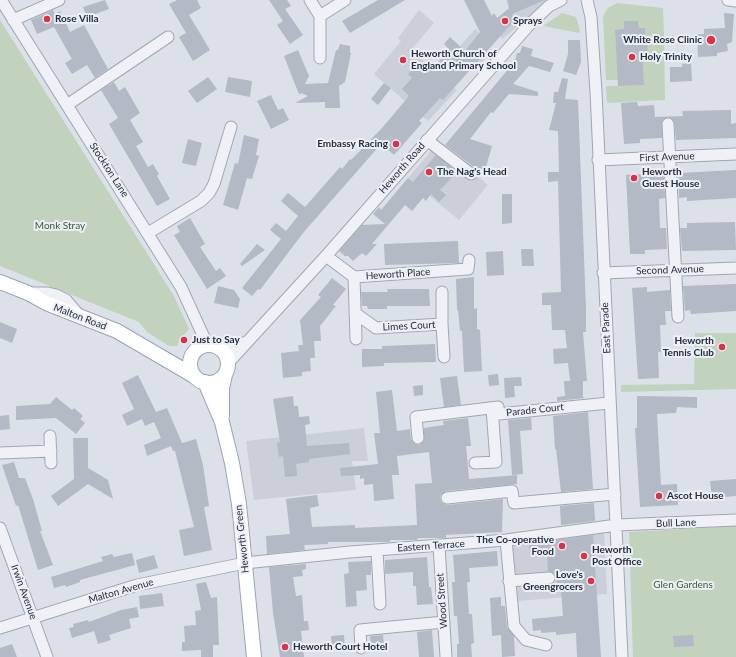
<!DOCTYPE html>
<style>
body{margin:0}
canvas{display:block;background:#dce0e8}
</style>
<canvas width="736" height="657"></canvas>
<script>
const g = document.querySelector('canvas').getContext('2d');
g.lineJoin = 'round';
function fill(path, color) { g.fillStyle = color; g.fill(path, 'evenodd'); }
const shape = rows => new Path2D(rows.map(r => 'M' + r).join(''));
function strokePath(path, color, width, dash) { g.strokeStyle = color; g.lineWidth = width; g.lineCap = dash ? 'butt' : 'round'; g.setLineDash(dash || []); g.stroke(path); }
function write(font, color, halo, rows, align = 'center') {
  g.font = font + ' Lato,sans-serif'; g.lineWidth = 4; g.setLineDash([]); g.textBaseline = 'middle'; g.strokeStyle = halo; g.fillStyle = color; for (const [text, x, y, turn = 0] of rows) {
    g.save(); g.translate(x, y); g.rotate((+turn || 0) * Math.PI / 180); g.textAlign = isNaN(turn) ? turn : align; if (halo) g.strokeText(text, 0, 0); g.fillText(text, 0, 0); g.restore();
  }
}
const built = shape([
 [506,0,550,0,502,39,493,24,509,8],
 [419,10,434,23,411,50,457,90,428,121,374,74,401,41,398,38],
 [476,28,489,55,480,64,460,46],
 [438,143,488,185,459,220,408,178],
 [364,428,368,461,352,461,356,490,254,500,246,441],
 [604,531,607,594,517,601,511,545]
]);
const green = shape([
 [617,3,663,8,664,36,645,37,639,28,638,21,624,21,624,33,615,30,617,63,621,80,606,80,603,16,608,8],
 [562,13,576,17,580,30,579,33,543,26],
 [0,20,174,296,189,329,179,341,177,346,169,346,147,332,139,322,0,266],
 [647,39,664,39,665,100,607,103,606,86,644,85,643,62],
 [695,333,736,333,736,389,621,392,621,385,694,384],
 [736,526,736,657,633,657,629,532]
]);
const building = shape([
 [105,0,109,9,87,17,83,7],
 [177,0,197,0,201,8,189,15,210,50,193,61,179,37,186,33,169,4],
 [269,0,287,0,291,6,285,9,303,35,290,44,277,25,283,21],
 [378,0,405,0,350,33,342,21],
 [464,0,484,0,492,16,494,13,497,18,508,9,509,11,508,0,545,0,512,14,515,20,443,100,440,98,419,121,422,123,394,155,381,144,303,233,260,290,258,289,252,296,242,288,281,239,270,230,276,223,286,231,298,216,281,201,288,193,305,207,340,167,342,169,350,159,351,160,382,128,409,96,402,89,412,78,408,74,419,63,428,72,450,50,444,44,450,37,465,51,480,32],
 [53,10,55,14,60,11,70,32,84,25,108,69,95,78,87,65,72,74,65,63,72,59,54,27,37,34,31,20],
 [724,13,734,14,732,42,727,44,728,51,717,53,717,56,698,57,697,34,704,34,704,29,725,28],
 [624,21,638,21,639,28,645,28,645,37,647,37,648,62,643,62,644,85,618,86,615,30,624,29],
 [568,40,580,40,581,62,576,75,563,71,568,54],
 [340,44,350,46,350,53,351,53,345,82,339,86,340,108,325,108,325,102,295,103,308,96,301,93,300,95,298,92,284,56,298,50,309,76,305,84,328,83,336,50,338,50],
 [522,46,533,49,531,56,554,63,550,72,529,66,513,84,538,92,538,96,509,94,493,113,491,112,470,139,492,146,486,167,479,176,475,168,445,145,515,61,517,53,520,53],
 [691,63,692,81,670,82,670,67,682,67,682,64],
 [208,77,217,89,197,103,188,91],
 [228,77,252,81,250,97,225,92],
 [562,78,568,79,565,99,578,100,586,310,586,332,583,332,587,381,583,381,583,397,585,398,557,401,557,397,565,396,564,381,570,381,568,363,554,364,553,349,567,348,565,330,552,330,551,305,542,305,542,293,561,292,558,181,548,182,548,172,559,172,558,131,549,130,556,103,553,103,554,92,558,92],
 [114,82,119,91,125,87,140,113,130,120,143,142,136,146,148,167,153,164,159,174,157,176,170,199,157,206,109,124,118,118,101,90],
 [384,83,391,88,378,105,371,99],
 [271,95,278,110,283,108,289,120,271,129,257,101],
 [637,102,638,106,654,105,655,117,683,116,682,111,731,110,731,124,736,123,736,138,676,140,674,121,668,117,662,121,662,138,640,139,640,143,624,144,621,103],
 [244,135,259,139,256,155,259,156,252,179,247,178,238,210,223,205,235,163,238,164],
 [188,139,202,143,196,166,182,163],
 [436,155,457,172,440,190,446,195,439,202,431,194,426,201,423,198,412,211,405,205,372,244,377,244,366,256,362,253,353,261,348,256,345,256,339,251,362,225,385,224,373,214,379,207,381,210,408,178,413,182],
 [736,170,736,198,687,201,687,197,679,198,678,173],
 [658,173,658,175,664,174,665,198,659,199,660,228,666,228,667,249,645,250,645,254,630,254,626,175],
 [502,194,512,194,512,223,502,224],
 [190,218,205,244,200,247,216,271,220,268,226,276,207,289,174,235,180,232,177,226],
 [735,222,736,250,682,251,680,228,687,228,687,223],
 [458,241,459,263,385,265,384,244],
 [257,244,265,250,242,266,240,264],
 [521,249,533,249,534,266,522,266],
 [503,251,504,275,487,276,486,252],
 [474,277,474,309,477,308,477,329,480,330,482,371,464,372,462,331,460,331,458,310,457,310,456,279],
 [332,278,346,289,333,305,336,306,320,326,321,341,314,341,315,358,310,358,311,371,302,372,302,376,283,378,281,353,299,351,298,345,303,345,300,320,321,297,318,295],
 [736,284,736,311,691,314,690,310,685,311,683,286],
 [218,286,234,290,240,299,238,308,214,303],
 [647,287,647,292,670,290,671,311,665,311,666,325,660,325,661,352,658,352,659,378,638,379,632,288],
 [387,289,429,289,430,306,387,306,387,309,368,309,367,306,362,306,361,292,388,292],
 [0,322,17,329,12,343,0,338],
 [435,344,436,362,384,363,384,366,362,367,362,349,382,349,382,346],
 [498,374,499,385,489,386,488,375],
 [138,375,156,412,167,408,182,443,196,439,203,465,209,506,204,507,212,550,184,556,179,530,194,527,175,451,173,451,171,446,147,456,144,445,161,438,154,422,145,426,142,419,127,426,122,415,134,409,122,383],
 [457,376,461,405,444,407,440,378],
 [521,377,522,386,514,386,515,397,505,398,504,378],
 [423,385,423,395,414,396,413,386],
 [392,390,397,431,410,429,411,439,415,444,419,445,424,441,424,428,444,425,443,421,468,418,471,446,466,446,469,479,517,475,517,484,446,491,440,496,441,502,447,505,503,499,502,532,446,535,446,538,418,538,417,540,390,540,390,542,328,542,328,544,304,545,305,550,267,554,266,536,290,534,286,499,317,495,319,506,310,508,312,527,355,525,355,528,417,525,415,484,432,483,429,452,397,456,399,475,392,475,394,499,374,501,373,484,364,485,364,478,360,479,360,475,341,476,340,468,378,464,374,433,380,433,376,392],
 [293,396,294,406,298,406,299,417,309,416,310,424,305,425,307,446,349,443,350,454,309,459,309,462,296,464,297,476,285,477,283,456,279,457,277,443,280,442,273,399],
 [637,396,697,397,697,408,677,407,676,413,657,414,661,485,677,484,678,505,640,507,635,428,637,428],
 [56,397,72,410,74,408,83,416,80,419,85,423,76,434,56,418,16,420,16,406,50,404],
 [588,412,593,489,561,492,556,449,555,449,553,416],
 [9,415,10,429,0,430,0,416],
 [531,418,532,430,520,431,523,474,512,475,508,420],
 [73,438,88,438,88,468,108,480,113,499,88,484,58,506,51,496,74,479],
 [14,462,19,478,25,478,33,499,42,531,40,531,53,565,38,570,18,505,16,506,2,465],
 [736,479,736,496,712,498,710,481],
 [594,503,595,521,561,525,560,506],
 [593,535,601,657,577,657,576,633,556,635,556,632,541,633,541,630,533,631,532,619,563,616,561,590,558,590,556,574,548,571,547,554,530,555,529,544],
 [497,551,498,566,469,568,470,582,467,582,469,614,472,614,474,643,471,644,472,657,457,657,457,644,459,644,457,616,454,616,452,582,455,582,453,555],
 [132,553,135,565,80,580,80,582,66,587,65,585,54,588,51,577,103,561,101,557,112,554,114,557],
 [154,555,158,568,139,573,136,560],
 [427,557,429,587,431,587,433,604,417,605,416,586,413,586,413,572,385,574,385,560],
 [371,561,371,575,366,575,367,590,356,591,357,606,346,607,344,574,349,573,348,562],
 [306,564,306,569,302,570,303,576,293,577,296,596,302,595,304,621,308,621,309,630,301,631,304,657,280,657,273,613,269,567],
 [206,582,211,598,217,597,219,645,213,645,213,657,201,657,201,650,182,651,182,642,185,642,184,626,196,625,195,611,201,610,196,584],
 [162,593,164,606,140,609,139,596],
 [501,597,501,606,505,606,507,627,514,636,515,656,502,657,501,635,492,636,490,598],
 [137,607,139,617,129,619,131,628,109,635,111,640,98,644,94,631,72,638,69,628,74,627,73,624,88,620,89,622,121,610],
 [432,630,434,657,419,657,417,632],
 [344,635,345,649,332,650,331,636],
 [383,635,384,645,371,647,370,636],
 [693,635,694,646,674,647,673,636],
 [12,644,17,657,0,657,0,648]
]);
const minor = shape([
 [1,0,181,287,207,344],
 [310,0,320,16,320,58],
 [587,0,591,17,596,92,622,657],
 [728,0,736,1],
 [320,16,345,0],
 [13,20,59,0],
 [67,105,168,37],
 [668,124,678,317],
 [427,140,471,174],
 [598,160,736,154],
 [148,233,201,201,209,193,214,184,231,127],
 [326,256,354,277,468,269,469,260],
 [603,273,736,268],
 [354,277,356,339],
 [28,293,48,293,56,295,66,300,79,315],
 [355,313,376,328,442,324,442,292],
 [442,324,444,357],
 [221,348,247,342],
 [228,363,326,256,529,25,549,6,561,0],
 [50,436,51,463],
 [418,438,416,417,498,407,499,414,609,403],
 [0,453,51,451],
 [475,463,496,462,492,408],
 [447,498,512,491,514,503,615,494],
 [0,528,47,657],
 [506,540,514,626,526,640,546,645],
 [439,546,446,657],
 [377,550,380,604],
 [509,581,549,578],
 [0,628,137,585,245,563,350,552,506,540,617,525,736,520],
 [361,648,360,630,444,622]
]);
const major = shape([
 [0,282,28,293,46,303,117,331,194,376],
 '190 364a19 19 0 1 1 38 0a19 19 0 1 1-38 0Z',
 [205,382,222,422,232,463,239,504,254,657],
 [222,416,222,388,225,375]
]);
const markers = [
 [47,19,4,"#dd3243"],
 [505,21,4,"#dd3243"],
 [711,40,5,"#dd3243"],
 [632,57,4,"#dd3243"],
 [403,60,4,"#dd3243"],
 [396,144,4,"#dd3243"],
 [429,172,4,"#dd3243"],
 [634,178,4,"#dd3243"],
 [184,340,4,"#dd3243"],
 [722,347,4,"#dd3243"],
 [659,496,4,"#dd3243"],
 [562,546,4,"#dd3243"],
 [584,556,4,"#dd3243"],
 [591,581,4,"#dd3243"],
 [285,647,4,"#dd3243"]
];
const poiNames = [
 ["Rose Villa",55,19],
 ["Sprays",513,21],
 ["White Rose Clinic",702,40,"right"],
 ["Heworth Church of",411,54],
 ["England Primary School",411,66],
 ["Holy Trinity",640,57],
 ["Embassy Racing",388,144,"right"],
 ["The Nag's Head",437,172],
 ["Heworth",642,172],
 ["Guest House",642,184],
 ["Just to Say",192,340],
 ["Heworth",714,341,"right"],
 ["Tennis Club",714,353,"right"],
 ["Ascot House",667,496],
 ["The Co-operative",554,540,"right"],
 ["Food",554,552,"right"],
 ["Heworth",592,550],
 ["Post Office",592,562],
 ["Love's",583,575,"right"],
 ["Greengrocers",583,587,"right"],
 ["Heworth Court Hotel",293,647]
];
const streetNames = [
 ["First Avenue",667,157,-2],
 ["Heworth Road",402,168,-49],
 ["Stockton Lane",109,170,57],
 ["Second Avenue",670,270,-2],
 ["Heworth Place",398,274,-4],
 ["Malton Road",80,317,21],
 ["Limes Court",409,326,-3],
 ["East Parade",606,328,-93],
 ["Parade Court",535,410,-6],
 ["Bull Lane",676,523,-2],
 ["Heworth Green",242,539,-96],
 ["Eastern Terrace",431,546,-4],
 ["Malton Avenue",121,591,-16],
 ["Irwin Avenue",24,592,70],
 ["Wood Street",442,601,-94]
];
const parkNames = [
 ["Monk Stray",60,226],
 ["Glen Gardens",683,585]
];
fill(built, '#cacfda');
fill(green, '#c1d3bc');
fill(building, '#b3b9c5');
strokePath(minor, '#a1a7b2', 13);
strokePath(major, '#9aa4b5', 16);
strokePath(minor, '#eff1f6', 11);
strokePath(major, '#fff', 14);
for (const [x, y, r, color] of markers) { const dot = new Path2D(); dot.arc(x, y, r, 0, 2 * Math.PI); g.fillStyle = color; g.fill(dot); strokePath(dot, '#eceff6', 1.5); }
write('bold 10px', '#242d40', '#eceff6', poiNames, 'left');
write('10px', '#242d40', '#eceff6', streetNames);
write('10px', '#365d30', '#eceff6', parkNames);
</script>
